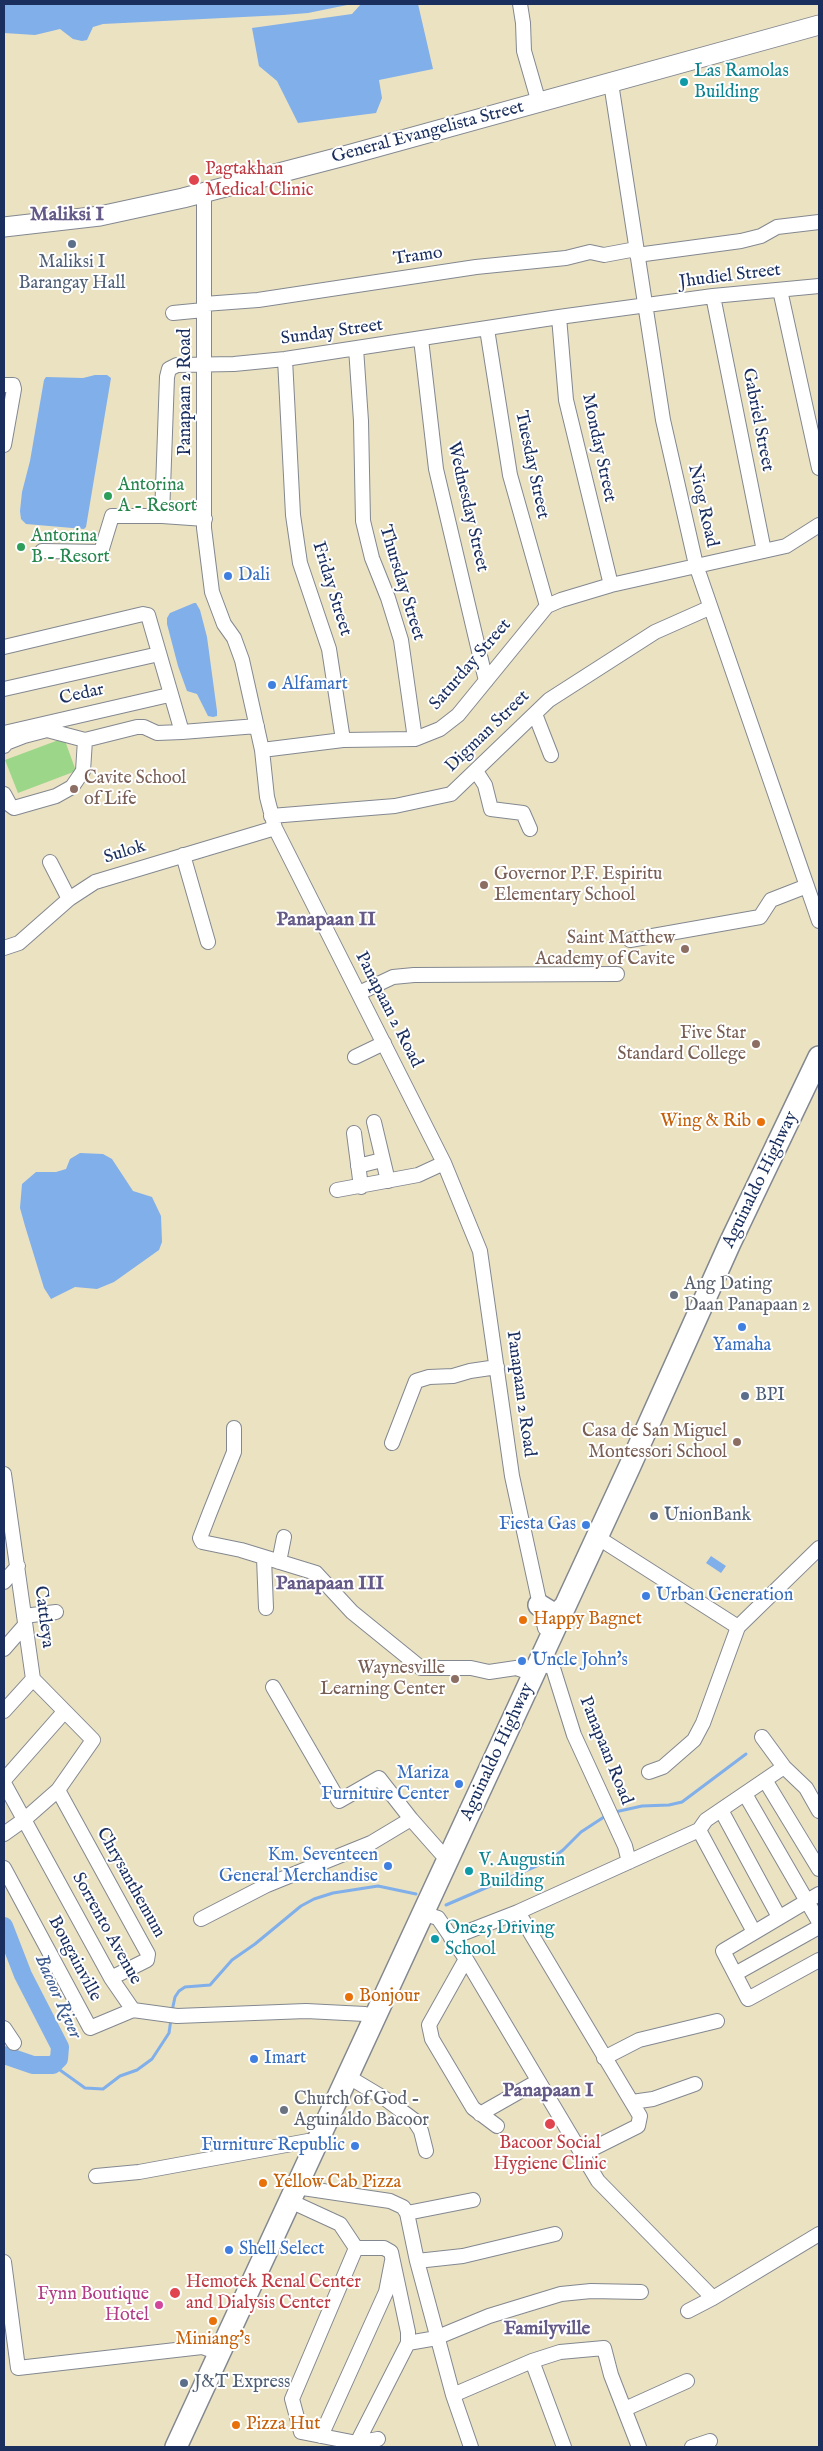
<!DOCTYPE html>
<style>
body{margin:0}
#map{position:relative;width:823px;height:2451px;overflow:hidden;background:#ebe2c2;font-family:"IM FELL English",serif}
canvas{display:block}
.frame{position:absolute;inset:0;border:5px solid #1b2f5e;pointer-events:none}
</style>
<div id="map">
<canvas width="823" height="2451"></canvas>
<div class="frame"></div>
</div>
<script>
const g = document.querySelector('canvas').getContext('2d');
g.lineJoin = 'round';
function fill(path, color) { g.fillStyle = color; g.fill(path, 'evenodd'); }
const shape = rows => new Path2D(rows.map(r => 'M' + r).join(''));
function strokePath(path, color, width, dash) { g.strokeStyle = color; g.lineWidth = width; g.lineCap = dash ? 'butt' : 'round'; g.setLineDash(dash || []); g.stroke(path); }
function write(font, color, halo, rows, align = 'center') {
  g.font = font + ' "IM FELL English",serif'; g.lineWidth = 4; g.setLineDash([]); g.textBaseline = 'middle'; g.strokeStyle = halo; g.fillStyle = color; for (const [text, x, y, turn = 0] of rows) {
    g.save(); g.translate(x, y); g.rotate((+turn || 0) * Math.PI / 180); g.textAlign = isNaN(turn) ? turn : align; if (halo) g.strokeText(text, 0, 0); g.fillText(text, 0, 0); g.restore();
  }
}
const green = shape([
 [64,738,76,771,18,793,5,760]
]);
const water = shape([
 [4,4,352,4,308,13,283,15,103,24,93,27,87,40,82,41,73,39,60,29,35,35,4,33],
 [361,4,418,4,433,69,379,80,382,98,376,113,298,123,277,81,259,66,252,28,352,14],
 [95,375,107,375,111,378,86,527,84,529,26,524,21,519,20,511,22,492,30,461,44,380,46,377,83,378],
 [194,603,196,603,200,610,207,637,217,711,217,716,213,717,208,716,197,694,187,691,178,666,167,624,167,618,170,613],
 [80,1153,103,1154,112,1159,133,1191,152,1197,161,1216,162,1242,159,1250,114,1282,97,1289,75,1287,51,1299,44,1288,25,1226,20,1208,22,1184,36,1172,56,1172,66,1169,70,1159],
 [711,1556,726,1566,721,1573,706,1563]
]);
const stream = shape([
 [615,1812,642,1806,669,1805,682,1802,746,1754],
 [446,1905,548,1861,563,1850,581,1832,607,1815],
 [172,2011,175,1997,179,1991,185,1987,210,1985,232,1960,255,1944,301,1906,314,1899,333,1893,378,1886,416,1894],
 [53,2065,85,2088,103,2089,120,2076,137,2070,152,2059,169,2033,171,2019]
]);
const river = shape([
 [4,1926,23,1975,60,2047,59,2059,53,2065,33,2065,4,2055]
]);
const minor = shape([
 [520,4,523,23,524,51,539,103],
 [611,83,663,420,696,565,819,921],
 [204,193,204,528,212,592,224,624,234,638,242,660,262,750,267,797,275,828,444,1163,480,1251,512,1476,545,1628,552,1633],
 [637,255,741,241,761,236,777,227,819,222],
 [780,290,819,468],
 [713,296,764,551],
 [204,304,258,300,476,267,566,258,590,252,604,255,636,249],
 [173,313,204,310],
 [559,317,566,400,611,585],
 [487,329,510,475,547,606],
 [421,339,436,469,486,681],
 [356,348,361,421,363,521,372,558,388,598,401,640,415,739],
 [285,359,293,515,300,563,329,649,343,740],
 [4,385,13,385,14,389,4,445],
 [162,516,167,377,169,369,177,365,234,364,285,359,559,317,713,296,819,286],
 [42,551,101,552,112,516,162,516,205,519],
 [4,647,143,614,148,615,182,732,257,726],
 [4,689,159,654],
 [535,714,551,755],
 [4,733,169,695],
 [4,746,6,743,24,736,47,730,85,740,137,727,144,727,157,733,182,732],
 [262,750,343,740,415,739,440,729,458,715,547,606,561,600,611,585,786,546,819,525],
 [476,771,485,785,491,809,523,813,530,829],
 [4,794,10,805,14,808,56,796,72,787,83,771,85,740],
 [271,816,395,806,451,794,549,700,655,632,709,608],
 [183,855,208,942],
 [50,862,69,899],
 [630,940,760,917,771,900,807,886],
 [4,948,19,943,69,899,95,882,275,828],
 [359,993,393,977,414,975,617,974],
 [355,1057,384,1043],
 [374,1122,388,1181],
 [354,1133,361,1187],
 [358,1166,382,1160],
 [337,1190,418,1175,444,1163],
 [234,1428,234,1452,210,1512,200,1538,202,1542,241,1550,316,1573,352,1612,421,1668,471,1668,489,1672,516,1668,533,1674],
 [392,1443,416,1381,429,1377,453,1376,470,1371,497,1367],
 [4,1474,33,1679,93,1740,58,1790,25,1819,4,1834],
 [597,1537,738,1627],
 [264,1558,266,1608],
 [279,1562,284,1537],
 [4,1582,18,1566],
 [24,1616,56,1612],
 [4,1649,25,1625],
 [539,1662,553,1668,574,1735,625,1846,629,1862],
 [273,1687,339,1801,379,1778,411,1819],
 [4,1711,33,1679],
 [762,1737,784,1767,806,1788,819,1811],
 [649,1772,663,1767,694,1740,703,1723,738,1627,819,1548],
 [4,1780,64,1712],
 [765,1780,819,1869],
 [4,1783,111,1978,133,2010,177,2016,306,2011,365,2014,374,2018],
 [58,1790,148,1954,147,1960,111,1978],
 [745,1794,819,1922],
 [721,1810,779,1917],
 [699,1830,754,1932],
 [4,1868,90,2028,133,2010],
 [819,1894,723,1951,748,1999,819,1960],
 [518,1912,640,2116,638,2126,582,2154],
 [422,1913,438,1918,466,1959,598,2181,713,2298],
 [201,1919,267,1885,371,1843,411,1819,441,1853,450,1856],
 [451,1938,518,1912,699,1830,706,1820,784,1767],
 [466,1959,429,2025,432,2039,473,2108,497,2126],
 [735,1974,819,1927],
 [4,2028,14,2043],
 [604,2058,639,2040,717,2021],
 [347,2076,387,2100,414,2120,421,2131,426,2151],
 [632,2102,653,2099,695,2084],
 [480,2114,538,2081],
 [96,2176,139,2172,308,2141,316,2144],
 [296,2187,390,2201,403,2207,407,2213,417,2261,453,2395,532,2361,560,2352,604,2348,611,2375,639,2447],
 [290,2201,340,2224,356,2248],
 [407,2213,473,2200],
 [356,2248,292,2399,301,2432,357,2443,378,2439],
 [356,2248,384,2248,391,2252,408,2332,408,2343,357,2443],
 [417,2261,463,2256,555,2234],
 [4,2262,18,2368,202,2347,219,2353],
 [688,2311,713,2298,819,2234],
 [438,2337,489,2316,561,2294,591,2291,641,2292],
 [408,2343,431,2339],
 [532,2361,564,2447],
 [453,2395,471,2447],
 [625,2409,687,2381],
 [321,2436,386,2292,392,2261],
 [692,2447,710,2441]
]);
const major = shape([
 [4,227,100,216,183,198,348,155,819,25]
]);
const highway = shape([
 [539,1605,552,1613,559,1612,564,1607],
 [176,2447,629,1468,730,1243,819,1057]
]);
const markers = [
 [684,82,5,"#0f9aa8"],
 [194,180,6,"#e0444e"],
 [72,244,5,"#5c6f8a"],
 [108,496,5,"#2e9e5b"],
 [21,547,5,"#2e9e5b"],
 [228,576,5,"#3f7fe0"],
 [272,685,5,"#3f7fe0"],
 [74,789,5,"#8d6e63"],
 [484,885,5,"#8d6e63"],
 [685,949,5,"#8d6e63"],
 [756,1044,5,"#8d6e63"],
 [761,1122,5,"#e8710a"],
 [674,1295,5,"#6b7280"],
 [742,1327,5,"#3f7fe0"],
 [745,1396,5,"#5c6f8a"],
 [737,1442,5,"#8d6e63"],
 [654,1516,5,"#5c6f8a"],
 [586,1525,5,"#3f7fe0"],
 [646,1596,5,"#3f7fe0"],
 [523,1620,5,"#e8710a"],
 [522,1661,5,"#3f7fe0"],
 [455,1679,5,"#8d6e63"],
 [459,1784,5,"#3f7fe0"],
 [388,1866,5,"#3f7fe0"],
 [469,1871,5,"#0f9aa8"],
 [435,1939,5,"#0f9aa8"],
 [349,1997,5,"#e8710a"],
 [254,2059,5,"#3f7fe0"],
 [284,2110,5,"#6b7280"],
 [550,2124,6,"#e0444e"],
 [355,2146,5,"#3f7fe0"],
 [263,2183,5,"#e8710a"],
 [229,2250,5,"#3f7fe0"],
 [175,2293,6,"#e0444e"],
 [159,2305,5,"#d1479c"],
 [213,2321,5,"#e8710a"],
 [184,2383,5,"#5c6f8a"],
 [236,2425,5,"#e8710a"]
];
const cultureNames = [
 ["Las Ramolas",694,72],
 ["Building",694,93],
 ["V. Augustin",479,1861],
 ["Building",479,1882],
 ["One25 Driving",445,1929],
 ["School",445,1950]
];
const streetNames = [
 ["General Evangelista Street",428,133,-15],
 ["Tramo",418,257,-8],
 ["Jhudiel Street",730,277,-7],
 ["Sunday Street",332,333,-8],
 ["Panapaan 2 Road",186,392,-90],
 ["Gabriel Street",757,420,79],
 ["Monday Street",598,448,78],
 ["Tuesday Street",531,465,78],
 ["Niog Road",702,506,77],
 ["Wednesday Street",467,507,77],
 ["Thursday Street",401,583,73],
 ["Friday Street",331,589,73],
 ["Saturday Street",471,665,-49],
 ["Cedar",82,695,-13],
 ["Digman Street",488,732,-44],
 ["Sulok",125,853,-17],
 ["Panapaan 2 Road",388,1010,63],
 ["Aguinaldo Highway",761,1180,-64],
 ["Panapaan 2 Road",520,1394,82],
 ["Cattleya",43,1617,83],
 ["Panapaan Road",605,1751,68],
 ["Aguinaldo Highway",498,1752,-65],
 ["Chrysanthemum",130,1883,61],
 ["Sorrento Avenue",106,1929,61],
 ["Bougainville",74,1959,62]
];
const healthNames = [
 ["Pagtakhan",205,170],
 ["Medical Clinic",205,191],
 ["Bacoor Social",550,2144,"center"],
 ["Hygiene Clinic",550,2165,"center"],
 ["Hemotek Renal Center",186,2283],
 ["and Dialysis Center",186,2304]
];
const serviceNames = [
 ["Maliksi I",72,263,"center"],
 ["Barangay Hall",72,284,"center"],
 ["BPI",755,1396],
 ["UnionBank",664,1516],
 ["J&T Express",194,2383]
];
const leisureNames = [
 ["Antorina",118,486],
 ["A - Resort",118,507],
 ["Antorina",31,537],
 ["B - Resort",31,558]
];
const shopNames = [
 ["Dali",238,576],
 ["Alfamart",282,685],
 ["Yamaha",742,1346,"center"],
 ["Fiesta Gas",576,1525,"right"],
 ["Urban Generation",656,1596],
 ["Uncle John's",532,1661],
 ["Mariza",449,1774,"right"],
 ["Furniture Center",449,1795,"right"],
 ["Km. Seventeen",378,1856,"right"],
 ["General Merchandise",378,1877,"right"],
 ["Imart",264,2059],
 ["Furniture Republic",345,2146,"right"],
 ["Shell Select",239,2250]
];
const educationNames = [
 ["Cavite School",84,779,"left"],
 ["of Life",84,800,"left"],
 ["Governor P.F. Espiritu",494,875,"left"],
 ["Elementary School",494,896,"left"],
 ["Saint Matthew",675,939],
 ["Academy of Cavite",675,960],
 ["Five Star",746,1034],
 ["Standard College",746,1055],
 ["Casa de San Miguel",727,1432],
 ["Montessori School",727,1453],
 ["Waynesville",445,1669],
 ["Learning Center",445,1690]
];
const foodNames = [
 ["Wing & Rib",751,1122,"right"],
 ["Happy Bagnet",533,1620],
 ["Bonjour",359,1997],
 ["Yellow Cab Pizza",273,2183],
 ["Miniang's",213,2340,"center"],
 ["Pizza Hut",246,2425]
];
const worshipNames = [
 ["Ang Dating",684,1285],
 ["Daan Panapaan 2",684,1306],
 ["Church of God -",294,2100],
 ["Aguinaldo Bacoor",294,2121]
];
const hotelNames = [
 ["Fynn Boutique",149,2295],
 ["Hotel",149,2316]
];
const waterNames = [
 ["Bacoor River",57,1997,66]
];
const neighbourhoodNames = [
 ["Familyville",547,2330]
];
const quarterNames = [
 ["Maliksi I",67,216],
 ["Panapaan II",326,921],
 ["Panapaan III",330,1585],
 ["Panapaan I",548,2092]
];
fill(green, '#9cd689');
fill(water, '#80afea');
strokePath(stream, '#80afea', 3);
strokePath(river, '#80afea', 18);
strokePath(minor, '#838890', 16);
strokePath(major, '#838890', 21);
strokePath(highway, '#838890', 24);
strokePath(minor, '#fff', 14);
strokePath(major, '#fff', 19);
strokePath(highway, '#fff', 21);
for (const [x, y, r, color] of markers) { const dot = new Path2D(); dot.arc(x, y, r, 0, 2 * Math.PI); g.fillStyle = color; g.fill(dot); strokePath(dot, '#fff', 2); }
write('18px', '#0d838f', '#fff', cultureNames, 'left');
write('18px', '#1b2f5e', '#fff', streetNames);
write('18px', '#be3a42', '#fff', healthNames, 'left');
write('18px', '#4e5e75', '#fff', serviceNames, 'left');
write('18px', '#27864d', '#fff', leisureNames, 'left');
write('18px', '#366cbe', '#fff', shopNames, 'left');
write('18px', '#785e54', '#fff', educationNames, 'right');
write('18px', '#c56008', '#fff', foodNames, 'left');
write('18px', '#5b616d', '#fff', worshipNames, 'left');
write('18px', '#b23c85', '#fff', hotelNames, 'right');
write('italic 19px', '#3e5c8f', '#fff', waterNames);
write('bold 19px', '#655a87', '#fff', neighbourhoodNames);
write('bold 20px', '#655a87', '#fff', quarterNames);
</script>
